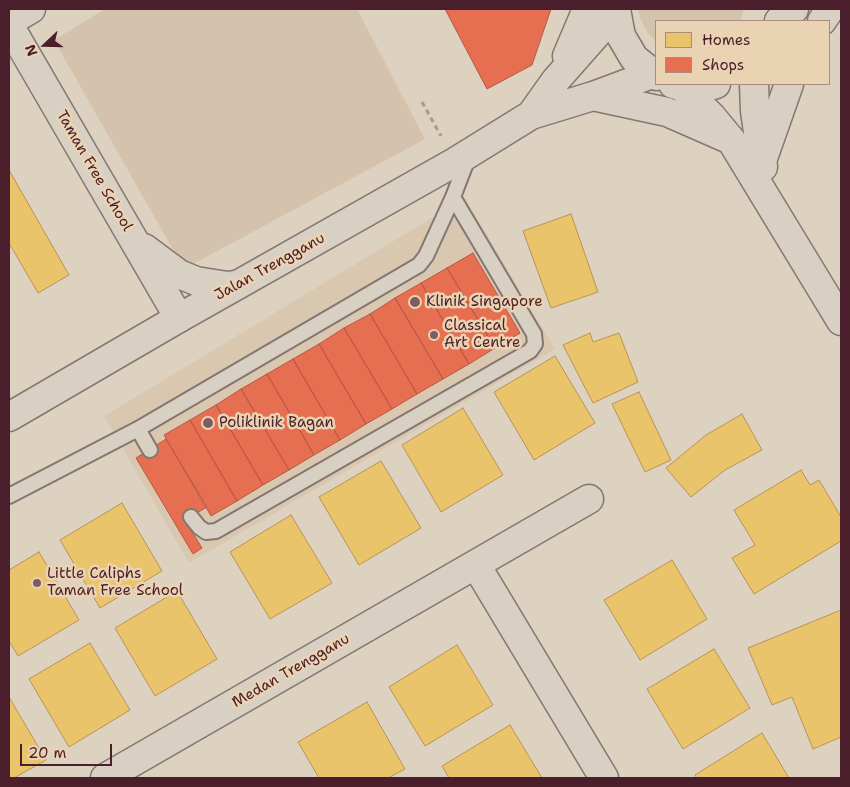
<!DOCTYPE html>
<style>
body{margin:0}
#map{position:relative;width:850px;height:787px;overflow:hidden;background:#ddd1c0;font-family:"Shantell Sans",sans-serif}
canvas{display:block}
.frame{position:absolute;inset:0;border:10px solid #4a1f2b;pointer-events:none}
.legend{position:absolute;left:655px;top:20px;width:175px;height:65px;box-sizing:border-box;background:#ead3b3;border:1px solid #aa8b7d;margin:0;padding:6px 9px;list-style:none;font-size:15px;color:#4a1f2b}
.legend li{display:flex;align-items:center;gap:10px;height:25px}
.legend b{width:25px;border:1px solid #aa8b7d}
.north{position:absolute;left:20px;top:20px;width:50px;height:50px;-webkit-text-stroke:4px #ead3b3;paint-order:stroke;rotate:249deg;font-size:14px;font-weight:700;line-height:20px;text-align:center;color:#4a1f2b}
.north::after{content:'';display:block;margin:auto;width:18px;height:22px;background:#4a1f2b;clip-path:polygon(50% 0,100% 100%,50% 72%,0 100%)}
.scale{position:absolute;left:20px;top:744px;width:92px;height:22px;box-sizing:border-box;border:2px solid #4a1f2b;border-top:0;padding-left:6px;font-size:15px;line-height:18px;white-space:nowrap;color:#4a1f2b;-webkit-text-stroke:4px #ead3b3;paint-order:stroke}
</style>
<div id="map">
<canvas width="850" height="787"></canvas>
<div class="frame"></div>
<ul class="legend">
<li><b style="height:14px;background:#e9c46a"></b>Homes</li>
<li><b style="height:14px;background:#e76f51"></b>Shops</li>
</ul>
<div class="north">N</div>
<div class="scale">20 m</div>
</div>
<script>
const g = document.querySelector('canvas').getContext('2d');
g.lineJoin = 'round';
function fill(path, color) { g.fillStyle = color; g.fill(path, 'evenodd'); }
const shape = rows => new Path2D(rows.map(r => 'M' + r).join(''));
function strokePath(path, color, width, dash) { g.strokeStyle = color; g.lineWidth = width; g.lineCap = dash ? 'butt' : 'round'; g.setLineDash(dash || []); g.stroke(path); }
function write(font, color, halo, rows, align = 'center') {
  g.font = font + ' "Shantell Sans",sans-serif'; g.lineWidth = 5; g.setLineDash([]); g.textBaseline = 'middle'; g.strokeStyle = halo; g.fillStyle = color; for (const [text, x, y, turn = 0] of rows) {
    g.save(); g.translate(x, y); g.rotate((+turn || 0) * Math.PI / 180); g.textAlign = isNaN(turn) ? turn : align; if (halo) g.strokeText(text, 0, 0); g.fillText(text, 0, 0); g.restore();
  }
}
const built = shape([
 [465,198,555,349,189,563,104,416]
]);
const green = shape([
 [105,9,357,9,425,139,184,269,54,40],
 [638,9,744,9,740,21,656,21,656,41,648,33,640,18]
]);
const homes = shape([
 [9,170,69,275,38,293,9,243,9,170],
 [571,214,598,292,551,308,523,231,571,214],
 [590,333,593,342,619,333,638,382,593,403,563,345,590,333],
 [555,356,595,423,534,460,494,392,555,356],
 [639,392,671,460,645,472,612,404,639,392],
 [463,408,503,475,441,512,402,445,463,408],
 [742,414,762,450,725,470,691,497,666,468,706,435,742,414],
 [381,461,421,528,359,565,319,497,381,461],
 [801,470,810,485,819,480,841,517,841,541,754,594,732,558,755,545,734,510,801,470],
 [122,503,162,571,100,608,60,540,122,503],
 [291,515,332,583,270,619,230,552,291,515],
 [39,552,79,620,18,656,9,641,9,570,39,552],
 [672,560,707,619,640,660,604,600,672,560],
 [177,591,217,659,155,696,115,628,177,591],
 [841,610,841,737,813,749,792,697,772,705,748,648,841,610],
 [90,643,130,710,69,747,29,679,90,643],
 [457,645,493,705,425,746,389,687,457,645],
 [714,649,750,708,683,749,647,689,714,649],
 [9,697,46,760,14,778,9,778,9,697],
 [367,702,405,769,388,778,319,778,298,742,367,702],
 [510,725,542,778,449,778,442,766,510,725],
 [762,733,789,778,697,778,695,775,762,733]
]);
const shops = shape([
 [445,9,551,9,532,65,487,89,445,9],
 [473,253,520,333,495,348,447,268,473,253],
 [447,268,495,348,469,364,421,283,447,268],
 [421,283,469,364,443,379,395,298,421,283],
 [395,298,443,379,417,394,370,314,395,298],
 [370,314,417,394,392,409,344,328,370,314],
 [344,328,392,409,366,424,319,344,344,328],
 [319,344,366,424,340,440,293,359,319,344],
 [293,359,340,440,314,455,267,374,293,359],
 [267,374,314,455,289,470,241,389,267,374],
 [241,389,289,470,263,485,216,405,241,389],
 [216,405,263,485,237,501,190,420,216,405],
 [190,420,237,501,211,516,164,435,190,420],
 [166,439,207,507,185,520,202,548,193,554,136,458,166,439]
]);
const path = shape([
 [422,102,441,136]
]);
const service = shape([
 [138,429,150,450],
 [9,496,138,429,419,265,426,256,453,197,468,158],
 [191,517,199,527,206,532,216,531,530,351,535,344,534,334,453,197]
]);
const minor = shape([
 [9,22,31,9],
 [9,25,179,318],
 [144,248,179,274,196,281,227,286,237,285],
 [476,565,604,778],
 [105,778,589,499]
]);
const tertiary = shape([
 [754,84,755,111,763,167],
 [681,86,712,117,731,140,841,321]
]);
const secondary = shape([
 [616,9,621,36,634,58,656,76],
 [779,21,794,9],
 [822,21,830,9],
 [567,56,587,9],
 [673,84,681,86,707,87,716,84],
 [593,96,667,112,731,140],
 [531,115,556,80,616,12],
 [762,161,789,84],
 [9,417,179,318,455,162,531,115,593,96,652,74]
]);
const markers = [
 [415,302,6,"#7d5d5f"],
 [434,335,5,"#7d5d5f"],
 [208,423,6,"#7d5d5f"],
 [37,583,5,"#7d5d5f"]
];
const streetNames = [
 ["Taman Free School",94,171,60],
 ["Jalan Trengganu",270,267,-29],
 ["Medan Trengganu",291,671,-30]
];
const poiNames = [
 ["Klinik Singapore",426,302],
 ["Classical",444,326],
 ["Art Centre",444,343],
 ["Poliklinik Bagan",219,423],
 ["Little Caliphs",47,574],
 ["Taman Free School",47,591]
];
fill(built, '#d9c7b0');
fill(green, '#d5c2ad');
fill(homes, '#e9c46a');
strokePath(homes, '#b99257', 1);
fill(shops, '#e76f51');
strokePath(shops, '#b85746', 1);
strokePath(service, '#847771', 18);
strokePath(minor, '#847771', 31);
strokePath(tertiary, '#847771', 31);
strokePath(secondary, '#847771', 31);
strokePath(path, '#a59b94', 3, [5, 4]);
strokePath(service, '#d9d0c4', 14);
strokePath(minor, '#d9d0c4', 28);
strokePath(tertiary, '#d9d0c4', 28);
strokePath(secondary, '#d9d0c4', 28);
for (const [x, y, r, color] of markers) { const dot = new Path2D(); dot.arc(x, y, r, 0, 2 * Math.PI); g.fillStyle = color; g.fill(dot); strokePath(dot, '#ead3b3', 2); }
write('15px', '#4a1f2b', '#ead3b3', streetNames);
write('15px', '#4a1f2b', '#ead3b3', poiNames, 'left');
</script>
